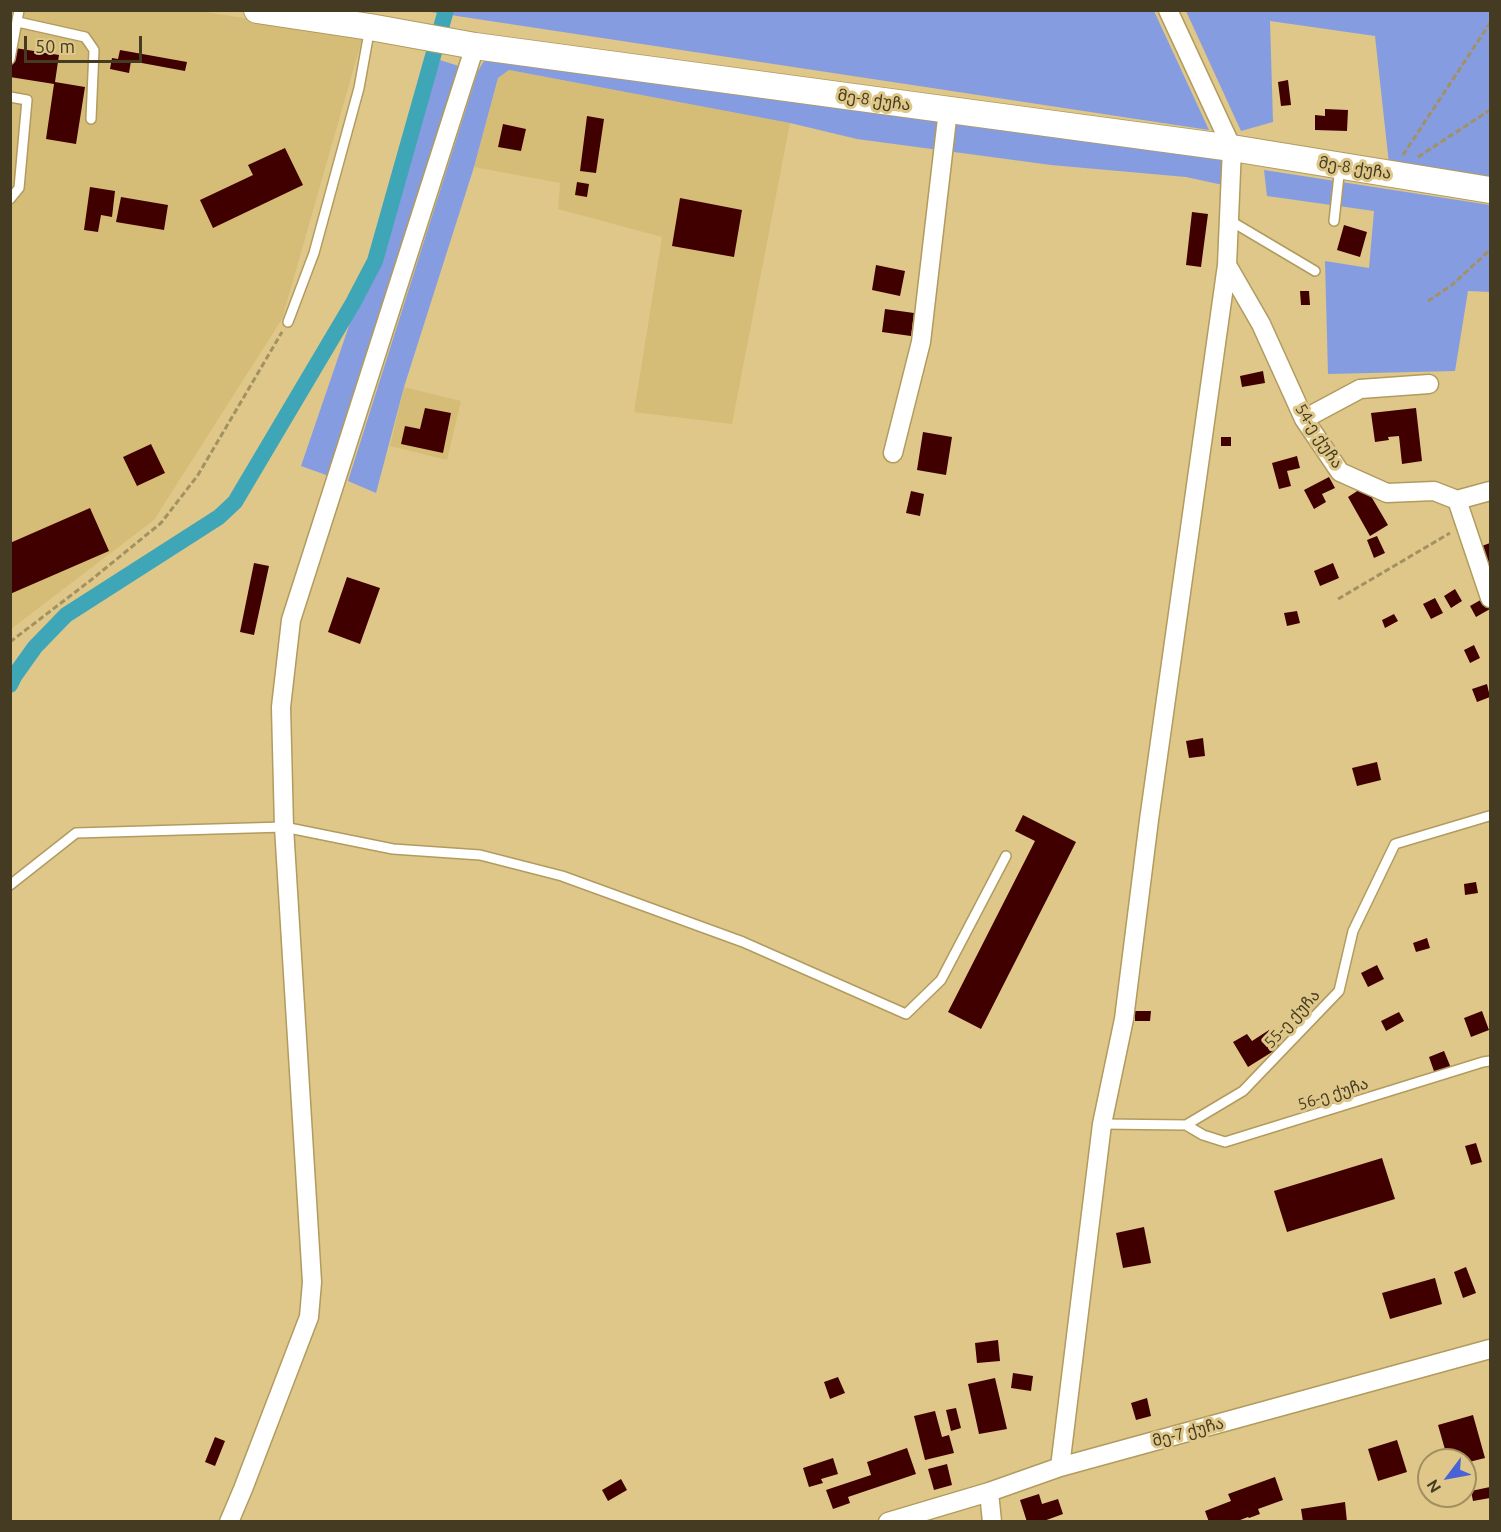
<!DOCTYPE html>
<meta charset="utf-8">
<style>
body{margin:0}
#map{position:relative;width:1501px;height:1532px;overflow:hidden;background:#dec789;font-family:Ubuntu,sans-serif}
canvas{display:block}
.frame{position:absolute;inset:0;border:12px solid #453b22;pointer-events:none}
.north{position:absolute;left:1417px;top:1448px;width:60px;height:60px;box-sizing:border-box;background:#dec789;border:2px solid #a18f60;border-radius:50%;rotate:238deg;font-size:16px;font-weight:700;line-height:24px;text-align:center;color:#453b22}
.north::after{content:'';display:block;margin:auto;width:21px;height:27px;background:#4963d7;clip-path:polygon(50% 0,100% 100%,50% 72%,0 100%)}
.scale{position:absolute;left:24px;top:36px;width:118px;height:27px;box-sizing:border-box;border:3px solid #453b22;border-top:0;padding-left:8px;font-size:18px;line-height:21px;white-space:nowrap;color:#453b22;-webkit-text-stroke:4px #dec789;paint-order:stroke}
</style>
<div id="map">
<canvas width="1501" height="1532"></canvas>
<div class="frame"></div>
<div class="north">N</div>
<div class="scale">50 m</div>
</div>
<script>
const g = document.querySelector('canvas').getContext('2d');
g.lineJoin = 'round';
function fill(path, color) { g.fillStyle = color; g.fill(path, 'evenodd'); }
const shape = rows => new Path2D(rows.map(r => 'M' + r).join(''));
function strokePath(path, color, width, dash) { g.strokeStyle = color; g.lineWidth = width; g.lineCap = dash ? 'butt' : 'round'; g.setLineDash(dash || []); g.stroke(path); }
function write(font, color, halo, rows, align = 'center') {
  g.font = font + ' Ubuntu,"Noto Sans Georgian",sans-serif'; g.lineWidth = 6; g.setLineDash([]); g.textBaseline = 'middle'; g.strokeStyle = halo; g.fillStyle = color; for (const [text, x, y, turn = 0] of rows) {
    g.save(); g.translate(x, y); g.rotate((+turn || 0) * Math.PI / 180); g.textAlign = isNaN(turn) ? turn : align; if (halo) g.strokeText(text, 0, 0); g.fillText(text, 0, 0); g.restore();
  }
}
const built = shape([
 [11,11,198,11,363,36,282,319,154,520,11,629],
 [509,70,790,123,732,424,634,412,662,237,558,209,560,183,474,167,498,78],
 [404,387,461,401,447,460,390,446]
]);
const green = shape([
 [424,11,1154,11,1209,130],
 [1186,11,1490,11,1490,181,1389,164,1375,36,1270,21,1273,122,1241,131],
 [503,54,1225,160,1223,185,1186,177,1051,165,857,139,790,123,509,70,498,78,474,167,404,387,376,493,348,481,478,71,485,59],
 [440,60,468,69,329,476,301,466],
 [1264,170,1490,205,1490,292,1468,291,1455,371,1328,374,1325,261,1369,268,1374,211,1267,196]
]);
const canal = shape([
 [10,685,15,675,35,647,66,615,219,517,235,502,353,303,375,261,446,10]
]);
const building = shape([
 [15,48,59,55,55,82,85,87,76,144,46,139,54,84,10,77],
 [120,50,187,62,185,71,131,61,129,73,110,69,112,58,118,59],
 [1288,80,1291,105,1281,106,1278,82],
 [1325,109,1348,110,1347,131,1315,130,1315,115,1325,116],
 [587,116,604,119,596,173,580,171],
 [503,124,526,129,521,151,498,147],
 [285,148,303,185,213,228,200,200,253,175,248,165],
 [577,182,589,184,587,197,575,195],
 [90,187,115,191,112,217,101,215,98,232,84,230],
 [121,197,168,205,164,230,116,222],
 [680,198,742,210,734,257,672,246],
 [1192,212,1208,214,1201,267,1186,265],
 [1344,225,1367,232,1360,257,1337,250],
 [876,265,905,271,900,296,872,290],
 [1300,291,1309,291,1310,305,1301,305],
 [885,309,914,313,911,336,882,332],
 [1263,371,1265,383,1242,387,1240,376],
 [425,408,451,413,443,453,401,444,405,426,420,429],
 [1416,408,1422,461,1402,464,1399,436,1388,437,1389,440,1375,442,1371,413],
 [923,432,952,437,946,475,917,470],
 [1221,437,1231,437,1231,446,1221,446],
 [151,444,165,473,137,486,123,457],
 [1297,456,1300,468,1287,471,1291,486,1279,489,1272,463],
 [1329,477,1335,488,1322,494,1326,502,1314,509,1304,490],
 [1365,486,1388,525,1370,536,1348,497],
 [911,491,924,494,920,516,906,513],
 [90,508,109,551,10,594,10,543],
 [1377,536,1385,553,1374,558,1367,540],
 [1490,543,1490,579,1479,547],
 [254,563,269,566,254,635,240,632],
 [1333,563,1339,578,1320,586,1314,571],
 [347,577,380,588,360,644,328,632],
 [1455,589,1462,601,1451,608,1444,596],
 [1435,598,1443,613,1431,619,1423,604],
 [1484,598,1490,609,1476,617,1470,606],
 [1297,611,1300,623,1287,626,1284,613],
 [1394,614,1398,621,1385,628,1382,620],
 [1474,645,1480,658,1470,663,1464,650],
 [1487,684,1490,697,1477,702,1472,689],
 [1203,738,1205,756,1189,758,1186,741],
 [1377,762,1381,780,1357,786,1352,768],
 [1023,815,1076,842,981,1029,948,1012,1035,841,1015,831],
 [1476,882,1478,893,1465,895,1464,884],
 [1427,938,1430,948,1416,952,1413,943],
 [1377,965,1384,979,1368,987,1361,973],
 [1135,1011,1151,1011,1150,1021,1135,1021],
 [1482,1011,1489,1030,1471,1037,1464,1018],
 [1399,1012,1404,1021,1386,1031,1381,1021],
 [1269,1030,1280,1047,1248,1067,1233,1042,1247,1034,1252,1041],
 [1444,1051,1451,1068,1435,1074,1429,1057],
 [1476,1143,1482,1162,1471,1165,1465,1146],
 [1382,1158,1395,1199,1287,1232,1274,1191],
 [1144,1227,1151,1263,1123,1268,1116,1233],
 [1466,1267,1476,1293,1463,1298,1454,1272],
 [1435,1278,1442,1304,1390,1319,1382,1293],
 [998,1340,1000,1361,977,1363,975,1343],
 [1013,1373,1033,1376,1031,1391,1011,1388],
 [838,1377,845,1393,830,1399,824,1382],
 [995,1378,1007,1429,979,1434,968,1384],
 [1147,1398,1151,1416,1136,1420,1131,1403],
 [956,1408,961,1428,951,1431,946,1410],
 [935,1411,942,1437,949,1435,954,1453,925,1460,914,1416],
 [1473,1415,1485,1458,1465,1463,1465,1460,1448,1460,1438,1425],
 [215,1437,225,1441,215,1466,205,1462],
 [1397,1440,1407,1472,1378,1481,1368,1449],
 [907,1448,916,1474,848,1497,850,1503,833,1509,826,1490,871,1475,867,1462],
 [833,1458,838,1474,821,1479,823,1483,809,1487,803,1468],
 [947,1464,952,1485,934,1490,928,1469],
 [1275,1477,1283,1500,1258,1509,1260,1514,1249,1518,1248,1517,1235,1522,1209,1522,1205,1511,1231,1501,1228,1494],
 [621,1479,627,1490,608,1501,602,1490],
 [1490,1487,1490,1498,1473,1501,1471,1491],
 [1039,1494,1042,1504,1058,1499,1063,1514,1041,1522,1027,1522,1020,1500],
 [1345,1502,1347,1522,1303,1522,1301,1509]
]);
const path = shape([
 [1403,155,1490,23],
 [1418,157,1490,110],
 [1428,301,1452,285,1490,250],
 [1338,599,1450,533],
 [10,642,91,580,161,523,198,475,282,332]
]);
const lane = shape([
 [18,22,85,37,94,50,91,119],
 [10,59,19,10],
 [10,97,27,100,19,188,10,199],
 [1229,220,1315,271],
 [1334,221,1340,166],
 [288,322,314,253,359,88,370,27],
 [10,885,76,833,284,827,393,849,480,855,562,876,743,942,906,1014,941,980,1006,856],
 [1102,1124,1186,1125,1243,1091,1339,991,1353,931,1395,844,1489,816],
 [1186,1125,1203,1135,1225,1142,1483,1062,1490,1061]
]);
const street = shape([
 [1227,265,1261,324,1304,419,1340,472,1387,493,1434,491,1457,500,1490,598],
 [1304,419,1360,389,1429,384],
 [893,453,921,342,948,110],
 [1457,500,1490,491],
 [1060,1467,1102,1124,1124,1019,1149,820,1227,265,1232,148,1168,10],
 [989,1492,992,1522],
 [229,1522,243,1489,309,1317,312,1282,284,827,281,707,291,620,475,46],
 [888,1522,989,1492,1060,1467,1490,1349]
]);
const secondary = shape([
 [257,10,370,27,475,46,1232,148,1490,190]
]);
const streetNames = [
 ["მე-8 ქუჩა",874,100,8],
 ["მე-8 ქუჩა",1355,168,9],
 ["54-ე ქუჩა",1319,436,57],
 ["55-ე ქუჩა",1292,1019,-47],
 ["56-ე ქუჩა",1333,1094,-18],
 ["მე-7 ქუჩა",1188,1432,-15]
];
fill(built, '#d6bd77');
fill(green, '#869ce1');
strokePath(canal, '#3fa6b7', 16);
fill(building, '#400000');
strokePath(lane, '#b19b5e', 12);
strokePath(street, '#b19b5e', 21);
strokePath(secondary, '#b19b5e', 28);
strokePath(path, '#a29161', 3, [6, 3]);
strokePath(lane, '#fff', 9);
strokePath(street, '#fff', 18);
strokePath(secondary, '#fff', 26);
write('16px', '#453b22', '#dec789', streetNames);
</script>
